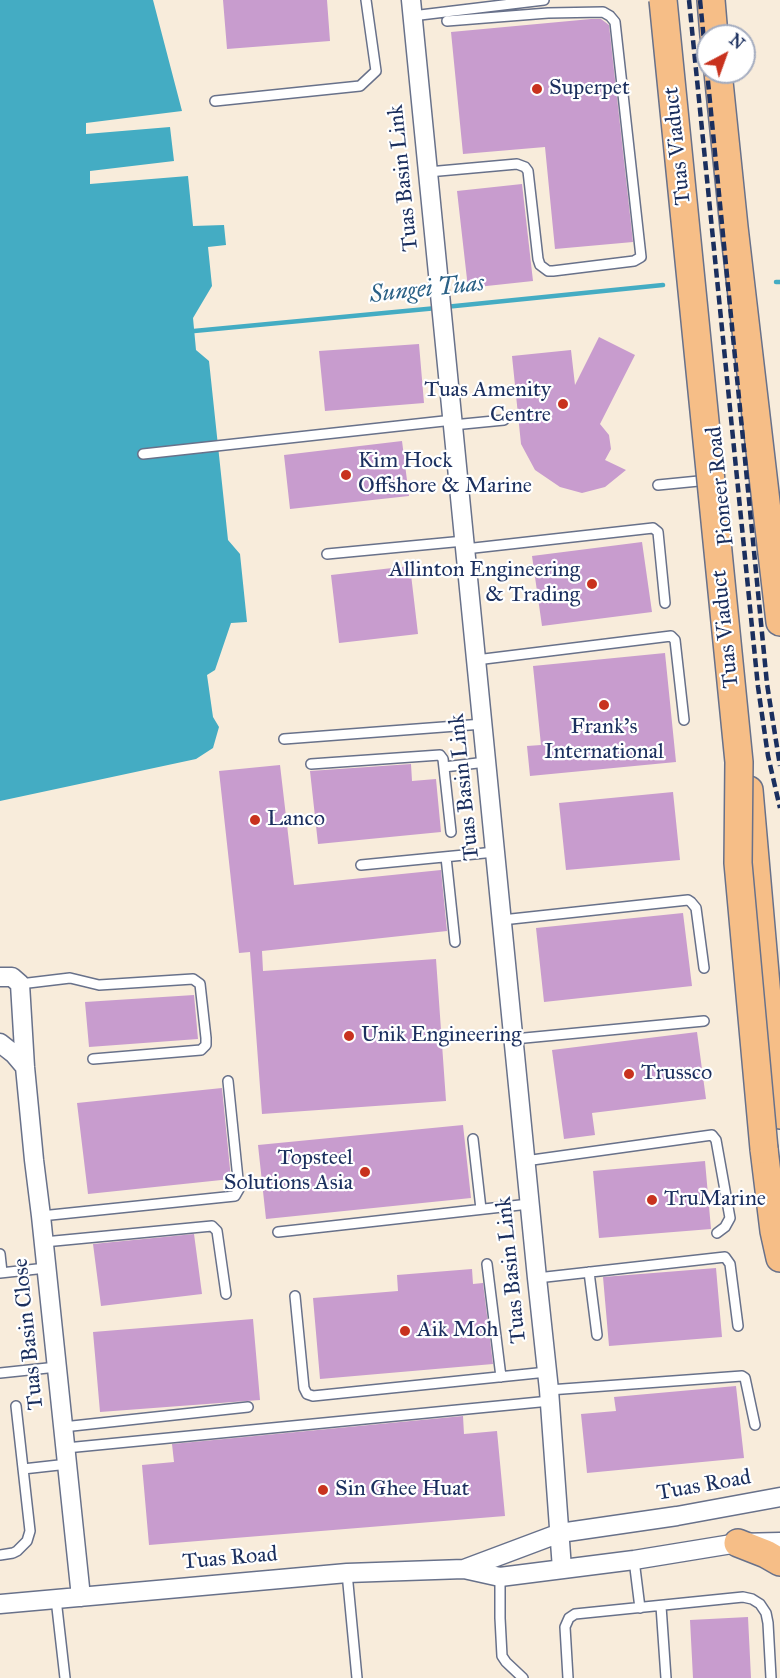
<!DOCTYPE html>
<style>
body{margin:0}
#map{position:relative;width:780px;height:1678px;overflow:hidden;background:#f8ecdb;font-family:"IM FELL Great Primer",serif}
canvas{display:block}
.north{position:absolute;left:696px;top:24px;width:60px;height:60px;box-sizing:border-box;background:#fff;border:2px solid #a4acbf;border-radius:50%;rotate:41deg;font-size:16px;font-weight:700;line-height:24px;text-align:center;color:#1b2f5e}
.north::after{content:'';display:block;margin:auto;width:21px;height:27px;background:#c8321e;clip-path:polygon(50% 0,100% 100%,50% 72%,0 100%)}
</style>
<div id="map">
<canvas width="780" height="1678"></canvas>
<div class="north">N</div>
</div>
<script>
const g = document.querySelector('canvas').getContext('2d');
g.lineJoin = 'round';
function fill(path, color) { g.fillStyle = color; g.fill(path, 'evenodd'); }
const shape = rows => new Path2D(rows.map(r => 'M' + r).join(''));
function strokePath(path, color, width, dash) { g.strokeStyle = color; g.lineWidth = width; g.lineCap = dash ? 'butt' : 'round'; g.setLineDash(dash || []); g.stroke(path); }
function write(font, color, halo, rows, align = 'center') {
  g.font = font + ' "IM FELL Great Primer",serif'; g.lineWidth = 4.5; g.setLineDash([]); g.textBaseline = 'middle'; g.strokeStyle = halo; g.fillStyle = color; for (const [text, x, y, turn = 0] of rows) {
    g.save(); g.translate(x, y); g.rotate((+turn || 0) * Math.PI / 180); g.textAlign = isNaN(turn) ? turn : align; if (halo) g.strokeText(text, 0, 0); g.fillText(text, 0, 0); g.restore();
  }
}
const water = shape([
 [0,0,153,0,182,111,86,123,86,134,170,127,174,161,90,171,90,184,188,176,193,226,224,225,226,245,208,247,212,286,193,318,196,350,209,361,228,540,240,554,247,622,231,623,215,670,207,675,213,717,219,727,213,748,196,759,0,801]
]);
const stream = shape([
 [776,282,780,282],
 [445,307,663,285],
 [194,331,437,308]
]);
const building = shape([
 [223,0,327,0,330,41,227,49],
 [591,19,601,19,609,25,633,242,555,249,545,147,463,154,451,32],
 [522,184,533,281,468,288,457,191],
 [599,337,635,355,600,424,609,435,611,449,605,460,626,470,605,487,582,493,560,487,535,470,521,444,512,356,571,350,575,385],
 [419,344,424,403,325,411,319,351],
 [402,441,409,496,290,509,284,455],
 [642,542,652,612,542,626,532,556],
 [410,566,418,634,339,643,331,575],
 [665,653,676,762,530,776,527,746,541,745,533,666],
 [411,764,412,781,436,779,441,832,318,844,310,771],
 [280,765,294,885,441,870,447,931,262,951,263,971,436,959,446,1101,262,1114,250,952,239,953,219,771],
 [673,792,680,860,566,870,559,803],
 [683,913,692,986,544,1002,536,928],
 [194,995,198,1039,89,1047,85,1002],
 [697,1032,706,1099,592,1113,595,1135,564,1139,552,1050],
 [222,1088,231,1179,88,1194,77,1103],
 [463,1125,471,1198,266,1219,258,1145],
 [705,1161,711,1229,599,1238,593,1171],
 [194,1234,202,1294,101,1306,93,1244],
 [716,1268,722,1337,609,1346,603,1277],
 [472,1269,473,1284,483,1283,493,1364,320,1379,313,1298,398,1291,397,1275],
 [253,1319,260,1400,100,1412,93,1332],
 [736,1386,744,1458,587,1473,581,1414,616,1411,614,1397],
 [463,1416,464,1434,497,1431,505,1516,149,1545,142,1465,174,1462,172,1444],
 [748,1617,751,1678,693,1678,690,1620]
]);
const lane = shape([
 [412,16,544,0],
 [215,101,360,86,376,71,366,0],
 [428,172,517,164,525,167,528,171,538,259,540,265,548,271,553,271,634,261,641,257,615,22,610,16,603,12,548,13,447,21],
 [453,425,504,420],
 [143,454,453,420],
 [658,485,709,480],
 [465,549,653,528,658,532,665,603],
 [327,554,464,541],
 [476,660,671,636,675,640,684,720],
 [284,739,483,724],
 [311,764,440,755,443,759,451,832],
 [444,767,486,762],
 [446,857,455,942],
 [361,865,495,852],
 [502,920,688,900,691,902,696,908,704,968],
 [20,984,70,978,99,985,193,979,200,984,206,1038,206,1045,201,1050,93,1059],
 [514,1039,704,1021],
 [473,1139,481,1209],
 [525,1161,712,1135,716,1140,730,1218,725,1227,717,1233],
 [41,1216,235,1196,239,1189,228,1081],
 [278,1232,529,1204],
 [44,1242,212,1226,217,1231,226,1294],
 [0,1254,2,1272],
 [487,1264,501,1377],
 [589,1272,597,1335],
 [0,1273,46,1268],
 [537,1278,725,1257,730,1264,738,1326],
 [295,1296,304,1388,307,1394,313,1396,547,1372],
 [0,1373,57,1367],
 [549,1390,742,1376,745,1378,755,1425],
 [63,1427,248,1407],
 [66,1448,550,1401],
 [23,1469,68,1464],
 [0,1555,13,1553,17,1551,27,1541,30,1531,16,1406],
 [634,1560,640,1608],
 [347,1573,357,1678],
 [500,1577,500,1618,502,1656,506,1662,523,1678],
 [56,1599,65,1678],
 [661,1606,666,1678],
 [568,1678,565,1627,569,1618,575,1614,743,1597,752,1599,760,1604,766,1613,768,1623,771,1678]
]);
const street = shape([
 [411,0,537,1278,549,1390,562,1569],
 [0,977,12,977,20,984,25,1067,34,1160,41,1216,81,1597],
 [0,1043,14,1054,25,1067],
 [464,1569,560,1533,677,1516,780,1497],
 [0,1604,347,1573,464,1569,500,1577,634,1560,738,1543,780,1542]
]);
const primary = shape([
 [711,0,714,36],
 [718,72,734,227,780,622],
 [749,790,768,1008,780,1115],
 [764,1149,774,1231,780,1258],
 [738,1543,766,1554,780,1562]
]);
const rail = shape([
 [689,0,758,687,768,756,780,808],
 [700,0,767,684,780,766]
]);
const primaryBridge = shape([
 [663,0,739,762,738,863,764,1149]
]);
const markers = [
 [537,89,6,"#c8321e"],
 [563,404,6,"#c8321e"],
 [346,475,6,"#c8321e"],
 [592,584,6,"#c8321e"],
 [604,705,6,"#c8321e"],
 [255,820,6,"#c8321e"],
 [349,1036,6,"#c8321e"],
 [629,1074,6,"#c8321e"],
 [365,1172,6,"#c8321e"],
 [652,1200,6,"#c8321e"],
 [405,1331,6,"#c8321e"],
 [323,1490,6,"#c8321e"]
];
const poiNames = [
 ["Superpet",549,89],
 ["Tuas Amenity",551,391,"right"],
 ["Centre",551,416,"right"],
 ["Kim Hock",358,462],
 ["Offshore & Marine",358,487],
 ["Allinton Engineering",580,571,"right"],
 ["& Trading",580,596,"right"],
 ["Frank's",604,728,"center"],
 ["International",604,753,"center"],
 ["Lanco",267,820],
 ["Unik Engineering",361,1036],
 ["Trussco",641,1074],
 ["Topsteel",353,1159,"right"],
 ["Solutions Asia",353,1184,"right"],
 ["TruMarine",664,1200],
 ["Aik Moh",417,1331],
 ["Sin Ghee Huat",335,1490]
];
const streetNames = [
 ["Tuas Viaduct",678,146,-96],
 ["Tuas Basin Link",404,178,-96],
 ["Pioneer Road",721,486,-96],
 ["Tuas Viaduct",726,629,-96],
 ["Tuas Basin Link",465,787,-96],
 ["Tuas Basin Link",512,1270,-96],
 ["Tuas Basin Close",29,1334,-96],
 ["Tuas Road",704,1486,-10],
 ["Tuas Road",230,1559,-5]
];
const waterNames = [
 ["Sungei Tuas",427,290,-6]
];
fill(water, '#44acc3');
strokePath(stream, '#44acc3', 4.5);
fill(building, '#c89cce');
strokePath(lane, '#68718a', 12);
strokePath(street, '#68718a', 21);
strokePath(primary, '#68718a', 30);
strokePath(lane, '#fff', 9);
strokePath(street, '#fff', 18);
strokePath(primary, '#f6be87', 27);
strokePath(rail, '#1b2f5e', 4.5, [9, 4.5]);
strokePath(primaryBridge, '#68718a', 30, []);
strokePath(primaryBridge, '#f6be87', 27);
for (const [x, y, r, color] of markers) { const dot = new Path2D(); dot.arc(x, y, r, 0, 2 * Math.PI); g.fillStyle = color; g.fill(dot); strokePath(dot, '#fff', 2); }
write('22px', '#1b2f5e', '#fff', poiNames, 'left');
write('22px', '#1b2f5e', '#fff', streetNames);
write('italic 24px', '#2b6186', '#fff', waterNames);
</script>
